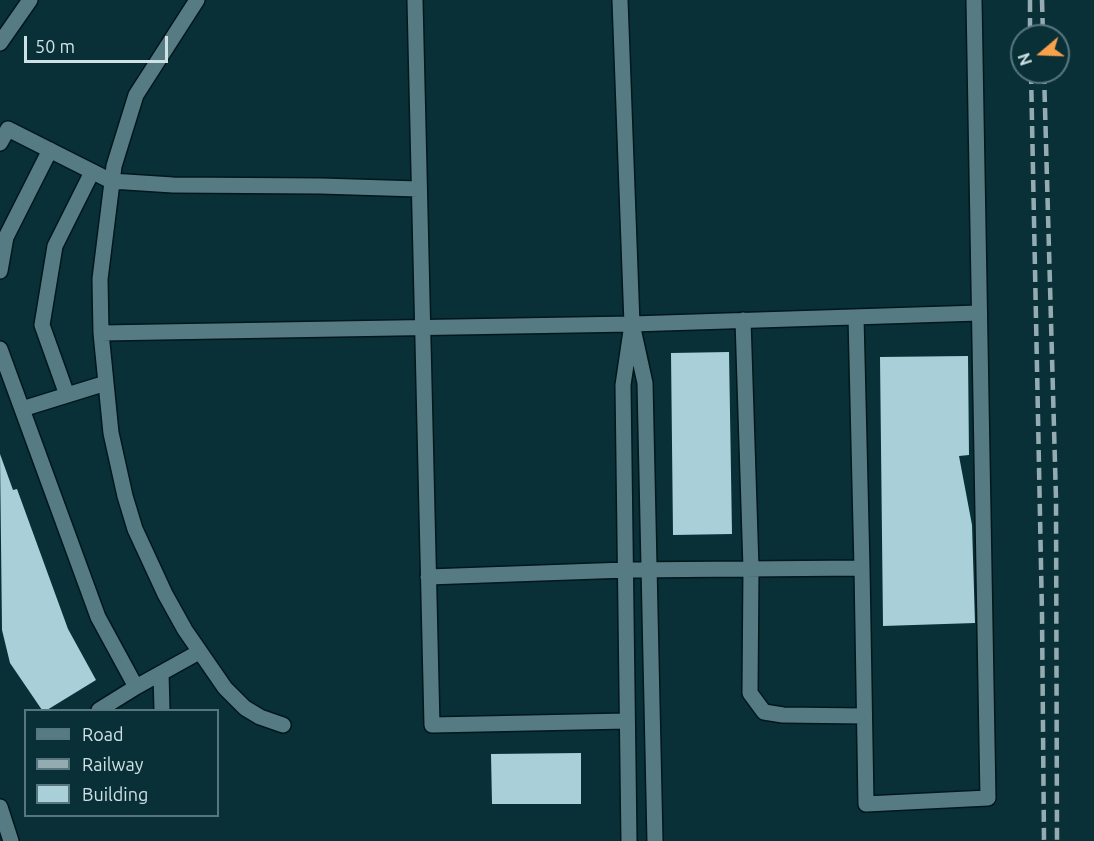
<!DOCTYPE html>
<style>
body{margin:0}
#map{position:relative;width:1094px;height:841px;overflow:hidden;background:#0a3037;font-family:Ubuntu,sans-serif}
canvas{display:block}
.legend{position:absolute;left:24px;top:709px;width:195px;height:108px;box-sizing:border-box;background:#0a3037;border:2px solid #58777d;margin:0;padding:8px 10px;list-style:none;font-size:18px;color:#cee1e5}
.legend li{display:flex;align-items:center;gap:12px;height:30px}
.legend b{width:30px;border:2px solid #58777d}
.north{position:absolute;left:1010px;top:24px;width:60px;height:60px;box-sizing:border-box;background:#0a3037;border:2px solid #58777d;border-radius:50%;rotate:251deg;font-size:16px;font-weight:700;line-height:24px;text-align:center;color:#cee1e5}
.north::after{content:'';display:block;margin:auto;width:21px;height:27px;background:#f8a14a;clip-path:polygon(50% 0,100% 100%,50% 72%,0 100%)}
.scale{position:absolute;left:24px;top:36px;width:144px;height:27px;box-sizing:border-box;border:3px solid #cee1e5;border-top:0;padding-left:8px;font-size:18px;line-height:21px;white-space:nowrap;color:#cee1e5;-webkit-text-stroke:4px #0a3037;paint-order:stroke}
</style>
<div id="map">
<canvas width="1094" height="841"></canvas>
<ul class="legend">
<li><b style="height:8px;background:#567b82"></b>Road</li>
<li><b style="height:8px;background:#94acb1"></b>Railway</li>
<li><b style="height:16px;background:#a9d0d8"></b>Building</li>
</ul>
<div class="north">N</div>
<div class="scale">50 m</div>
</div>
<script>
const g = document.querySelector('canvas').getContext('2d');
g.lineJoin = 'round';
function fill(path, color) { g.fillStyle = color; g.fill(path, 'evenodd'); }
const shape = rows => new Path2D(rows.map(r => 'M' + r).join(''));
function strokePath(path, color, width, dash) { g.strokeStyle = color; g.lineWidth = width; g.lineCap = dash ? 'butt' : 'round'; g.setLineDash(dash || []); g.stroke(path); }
const building = shape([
 [729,352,732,534,673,535,671,353],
 [968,356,969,455,959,456,972,525,975,623,883,626,880,357],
 [0,454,13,490,17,489,68,629,96,680,47,710,42,710,10,663,2,630],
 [581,753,581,804,492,804,491,754]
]);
const minor = shape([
 [197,0,136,95,114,166,100,279,101,333,111,433,125,496,135,529,165,594,185,630,225,688,245,708,260,717,283,725],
 [415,0,432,725,627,721],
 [620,0,632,324,623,385,629,841],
 [0,43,30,0],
 [0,143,8,129,111,181,173,185,321,186,418,189],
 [0,271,6,237,50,150],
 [743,320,751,568,750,693,764,712,783,715,864,716],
 [101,333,632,324,979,313],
 [634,333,645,383,655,841],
 [0,349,98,617,136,687],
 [67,395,42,325,55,246,92,172],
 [22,409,106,383],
 [862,568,866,804,988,798,974,0],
 [428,577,626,570,862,568,856,317],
 [161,673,162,710],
 [99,710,136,687,199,652],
 [0,807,11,841]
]);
const rail = shape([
 [1030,0,1030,36],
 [1042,0,1043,36],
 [1031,72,1042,614,1044,841],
 [1044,72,1056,499,1057,841]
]);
fill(building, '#a9d0d8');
strokePath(minor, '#00171c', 18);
strokePath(minor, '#567b82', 15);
strokePath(rail, '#94acb1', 4.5, [12, 6]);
</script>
